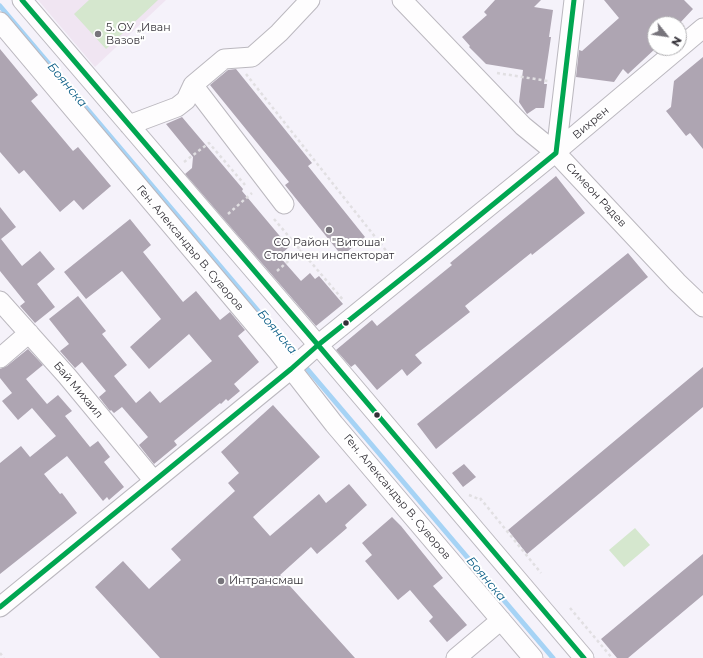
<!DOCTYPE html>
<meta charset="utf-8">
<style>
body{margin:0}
#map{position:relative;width:703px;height:658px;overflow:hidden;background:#f5f2fa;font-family:Montserrat,sans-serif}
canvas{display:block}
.north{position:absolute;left:647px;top:16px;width:40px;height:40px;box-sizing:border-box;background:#fff;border:1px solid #adacaf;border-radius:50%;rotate:120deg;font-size:11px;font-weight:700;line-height:16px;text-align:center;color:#333037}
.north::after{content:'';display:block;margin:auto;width:14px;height:18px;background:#77747b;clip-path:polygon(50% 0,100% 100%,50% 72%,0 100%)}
</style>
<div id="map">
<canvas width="703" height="658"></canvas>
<div class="north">N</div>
</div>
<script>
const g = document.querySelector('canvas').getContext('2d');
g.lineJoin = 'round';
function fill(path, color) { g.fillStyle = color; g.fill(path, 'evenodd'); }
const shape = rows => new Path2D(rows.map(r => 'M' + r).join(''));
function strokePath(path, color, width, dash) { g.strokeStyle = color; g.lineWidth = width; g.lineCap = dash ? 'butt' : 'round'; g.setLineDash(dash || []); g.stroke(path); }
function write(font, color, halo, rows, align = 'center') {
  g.font = font + ' Montserrat,sans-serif'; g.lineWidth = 4; g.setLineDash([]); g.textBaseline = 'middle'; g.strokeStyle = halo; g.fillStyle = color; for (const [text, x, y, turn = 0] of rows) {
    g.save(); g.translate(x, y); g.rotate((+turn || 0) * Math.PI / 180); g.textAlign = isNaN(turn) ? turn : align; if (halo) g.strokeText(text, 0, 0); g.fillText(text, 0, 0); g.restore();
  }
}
const education = shape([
 [38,0,166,0,95,67]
]);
const green = shape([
 [89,0,158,0,106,49,74,14],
 [635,528,650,545,624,567,609,550]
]);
const stream = shape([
 [0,6,298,358],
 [303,364,553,658]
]);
const building = shape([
 [495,0,541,0,534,7,553,10,549,37,551,37,544,84,547,84,544,108,536,108,527,114,519,102,523,70,486,64,469,47,470,46,462,37,487,15,484,12],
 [604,0,684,0,693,9,679,24,655,24,655,48,656,48,628,74,623,69,614,82,576,77,579,50,582,51,619,18],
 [0,49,38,95,31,101,73,151,78,147,111,186,83,210,74,200,60,212,24,170,19,174,0,152],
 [703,57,703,149,690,133,686,136,666,111,671,107,674,81],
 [236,69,312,163,308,166,365,237,342,256,285,185,289,182,210,85,228,70],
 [182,117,243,189,242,191,289,247,279,256,301,281,310,273,315,279,319,276,343,304,316,326,185,174,192,168,193,157,166,124],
 [556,176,585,213,532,255,531,253,465,306,470,312,415,355,422,363,407,376,402,369,377,390,355,364,351,367,336,350,372,320,377,326,452,265,450,263],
 [0,207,16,227,1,239,22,266,40,251,55,269,37,284,55,307,35,323,20,306,25,302,0,271],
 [130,219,151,245,143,252,183,302,196,291,220,320,230,312,245,330,238,336,259,362,234,384,240,391,228,401,226,399,221,404,220,403,174,441,177,445,154,464,139,445,148,437,122,407,114,413,111,410,110,411,99,397,106,391,82,362,75,368,60,351,69,344,49,319,78,296,106,331,102,334,127,365,114,376,136,403,150,391,160,403,212,361,189,334,149,369,130,347,161,319,122,271,86,299,64,272],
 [628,253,648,277,436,449,417,424],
 [28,349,43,365,26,379,47,404,58,395,72,411,65,416,90,447,98,441,110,457,104,462,124,487,109,500,107,497,103,501,67,456,44,474,60,494,62,493,77,513,0,574,0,463,21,446,30,457,56,436,32,408,18,420,2,401,12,393,0,378,0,369,7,366],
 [703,367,703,407,527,554,508,530],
 [273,405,320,457,253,517,270,536,319,494,326,503,349,484,367,505,345,525,347,528,317,554,311,547,280,575,355,658,160,658,95,587,123,561,149,589,181,560,171,549,235,491,228,483,239,473,221,452],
 [464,464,476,477,463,487,452,473],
 [392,517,401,526,443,578,433,586,467,625,447,642,429,621,433,617,410,590,398,600,365,561,372,555,362,543],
 [703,554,703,595,628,658,617,658,601,639]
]);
const path = shape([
 [497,73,548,81],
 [246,74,395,262],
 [184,162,209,143,245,185],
 [228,214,252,193],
 [274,219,344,301],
 [277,271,301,250],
 [469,495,481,500],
 [480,498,541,573],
 [570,608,612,658],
 [0,653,4,658]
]);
const minor = shape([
 [22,0,318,345,584,658],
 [402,0,523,126,556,153,677,282,703,307],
 [0,22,278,352,334,424,533,658],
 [193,85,284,204],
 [129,125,177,107,186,100,193,85,224,59,252,57,279,33,310,0],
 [556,153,574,0],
 [0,301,67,376,154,481],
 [0,358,29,333],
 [0,607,291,369,318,345,546,160,703,28],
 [456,658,501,620]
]);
const bus1 = shape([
 [22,0,318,345,584,658],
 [0,607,291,369,318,345,430,256,556,153,574,0]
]);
const markers = [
 [98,34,4,"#77747b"],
 [329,230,4,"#77747b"],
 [346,323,3.5,"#333037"],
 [377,415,3.5,"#333037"],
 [221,581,4,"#77747b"]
];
const poiNames = [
 ["5. ОУ „Иван",106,28],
 ["Вазов“",106,41],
 ["СО Район \"Витоша\"",329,243,"center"],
 ["Столичен инспекторат",329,256,"center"],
 ["Интрансмаш",229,581]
];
const streetNames = [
 ["Вихрен",591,123,-40],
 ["Симеон Радев",596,195,47],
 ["Ген. Александър В. Суворов",190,248,50],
 ["Бай Михаил",78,390,50],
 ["Ген. Александър В. Суворов",397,497,50]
];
const waterNames = [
 ["Боянска",67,85,50],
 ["Боянска",277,332,50],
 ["Боянска",486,579,50]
];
fill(education, '#f0e5f2');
fill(green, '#d5e7ce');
strokePath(stream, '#a6d3f5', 5);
fill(building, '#aea5b2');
strokePath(minor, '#bbb8bf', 21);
strokePath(path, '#e1dfe2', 2.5, [3, 3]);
strokePath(minor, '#fefdfe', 19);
strokePath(bus1, '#00a651', 5);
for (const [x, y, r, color] of markers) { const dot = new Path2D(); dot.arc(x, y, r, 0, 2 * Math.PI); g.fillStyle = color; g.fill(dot); strokePath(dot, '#fff', 1.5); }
write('11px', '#333037', '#fff', poiNames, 'left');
write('11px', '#333037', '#fff', streetNames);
write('italic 12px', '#045983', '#fff', waterNames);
</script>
